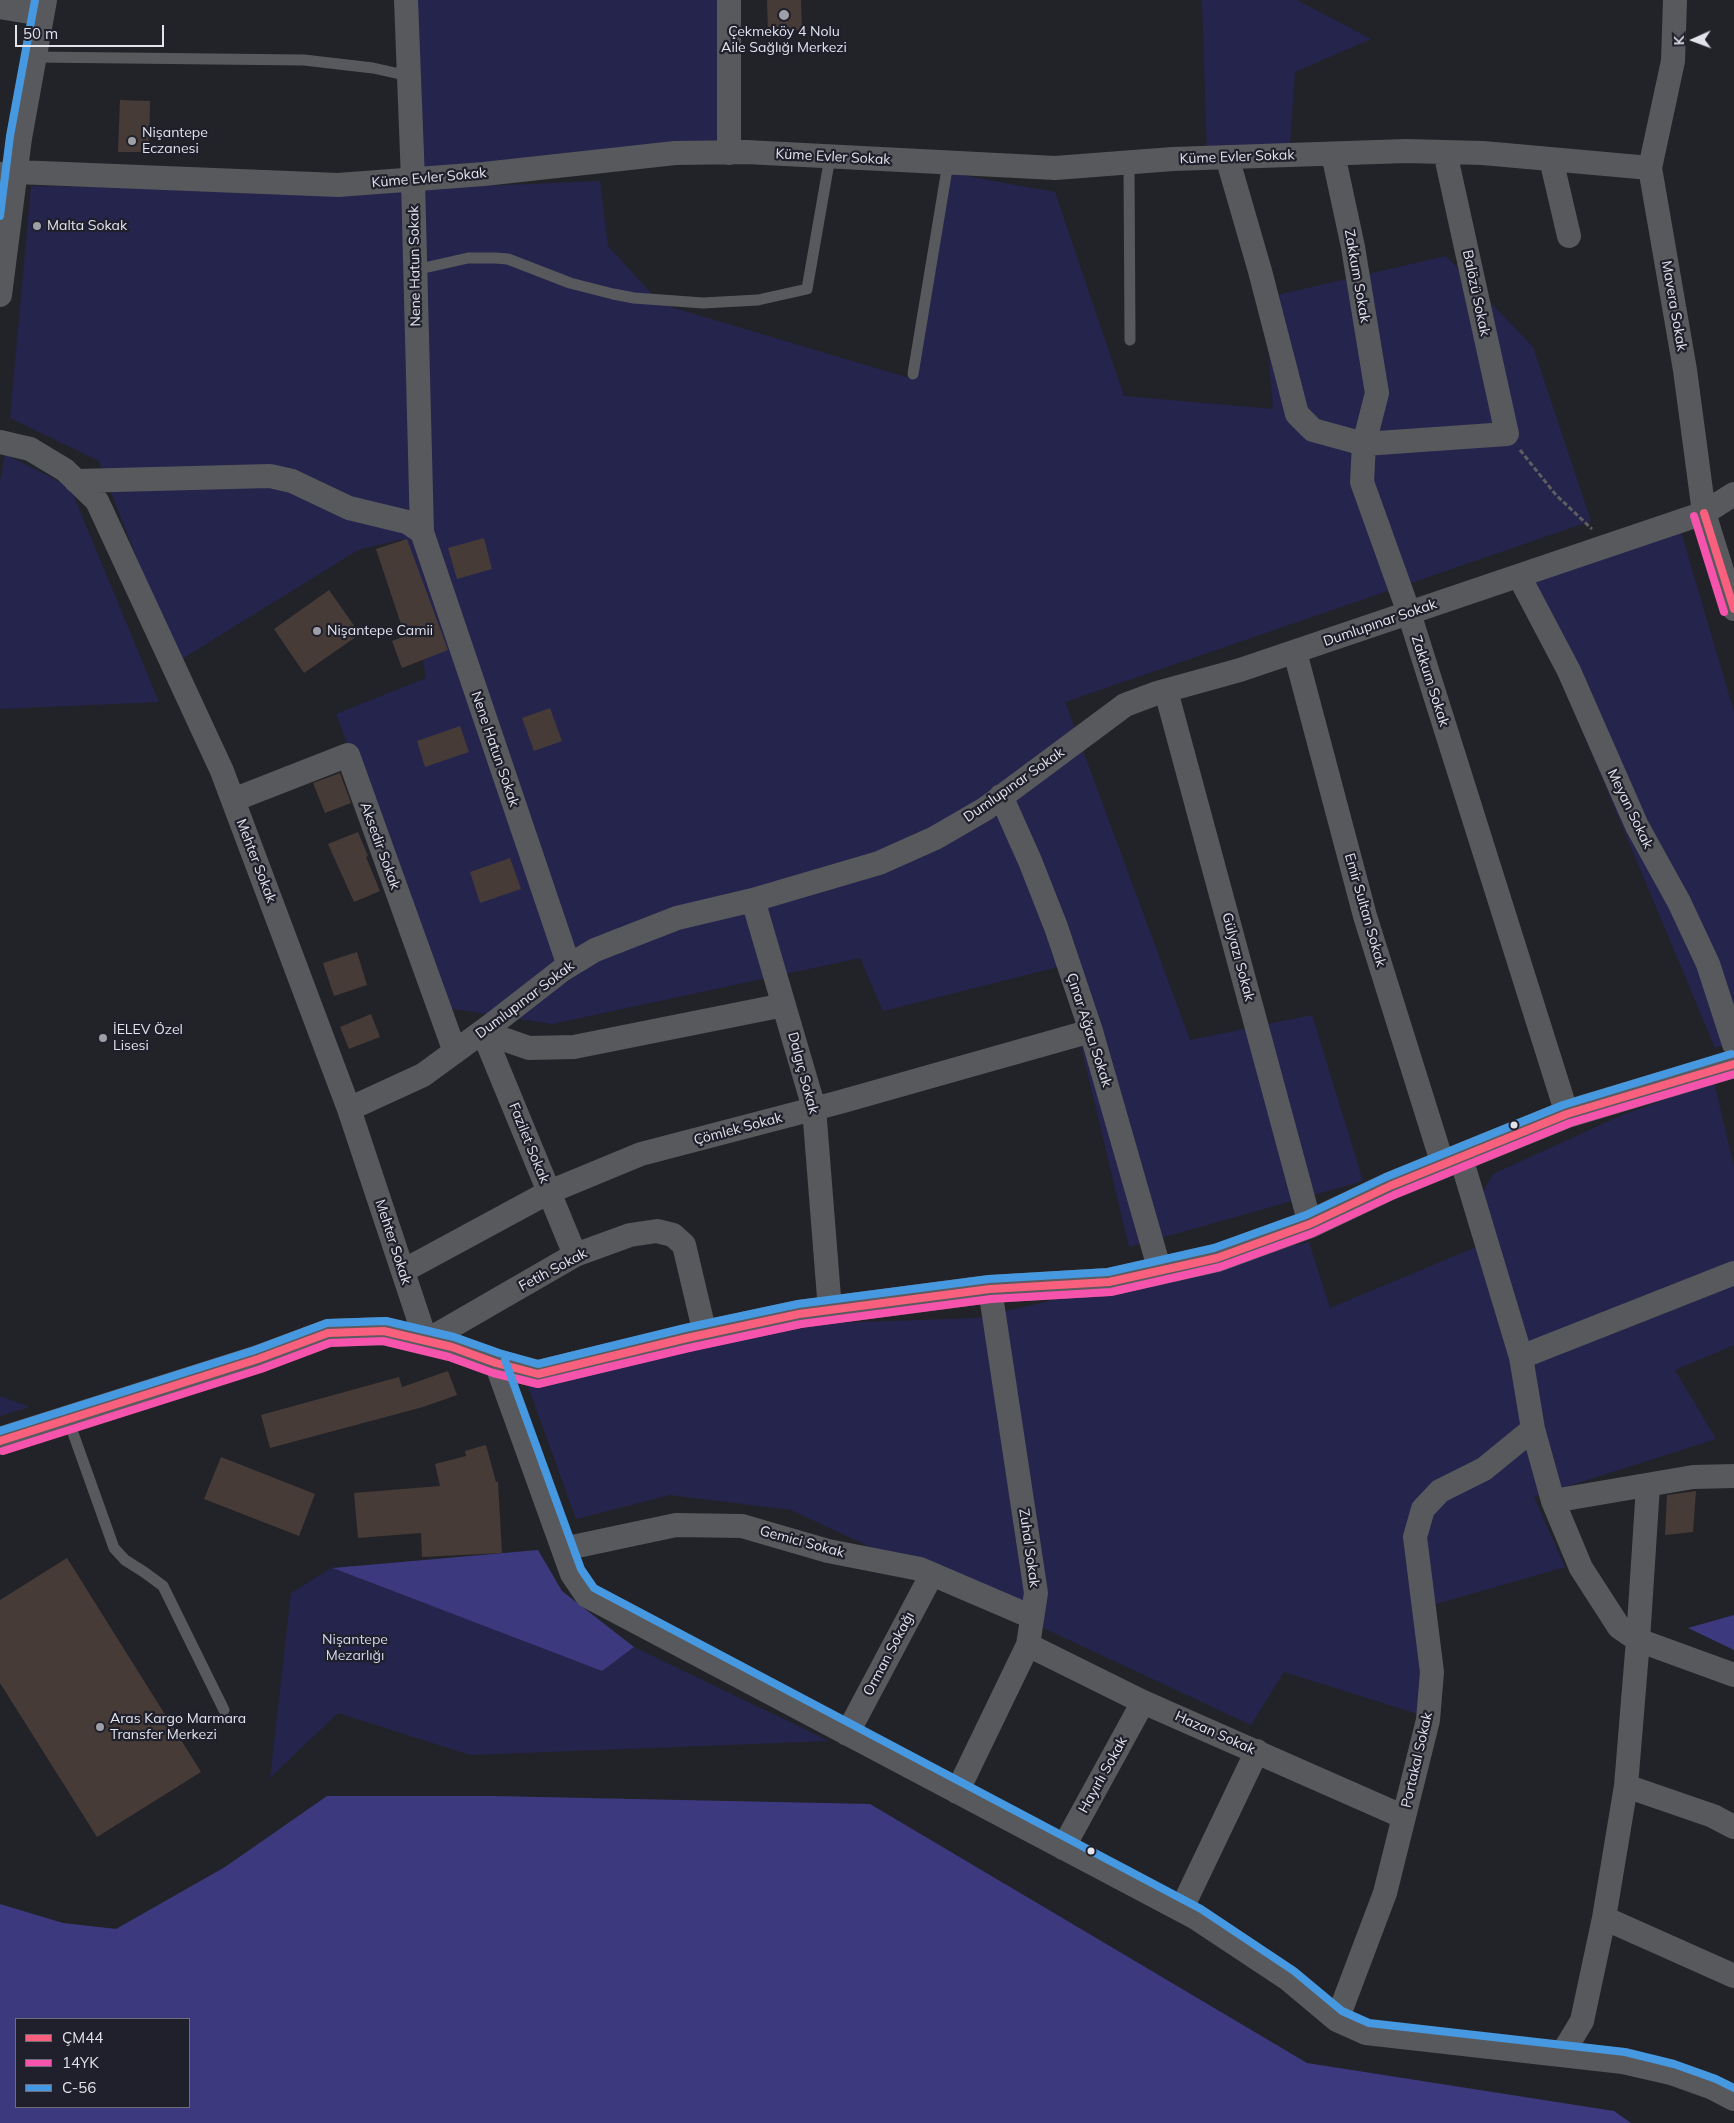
<!DOCTYPE html>
<meta charset="utf-8">
<style>
body{margin:0}
#map{position:relative;width:1734px;height:2123px;overflow:hidden;background:#222329;font-family:Mulish,sans-serif}
canvas{display:block}
.legend{position:absolute;left:15px;top:2018px;width:175px;height:90px;box-sizing:border-box;background:#1f202c;border:1px solid #6d6e78;margin:0;padding:6px 9px;list-style:none;font-size:15px;color:#e2e3eb}
.legend li{display:flex;align-items:center;gap:10px;height:25px}
.legend b{width:25px;border:1px solid #6d6e78}
.north{position:absolute;left:1669px;top:15px;width:50px;height:50px;-webkit-text-stroke:4px #1f202c;paint-order:stroke;rotate:268deg;font-size:14px;font-weight:700;line-height:20px;text-align:center;color:#e2e3eb}
.north::after{content:'';display:block;margin:auto;width:18px;height:22px;background:#e2e3eb;clip-path:polygon(50% 0,100% 100%,50% 72%,0 100%)}
.scale{position:absolute;left:15px;top:25px;width:149px;height:22px;box-sizing:border-box;border:2px solid #e2e3eb;border-top:0;padding-left:6px;font-size:15px;line-height:18px;white-space:nowrap;color:#e2e3eb;-webkit-text-stroke:4px #1f202c;paint-order:stroke}
</style>
<div id="map">
<canvas width="1734" height="2123"></canvas>
<ul class="legend">
<li><b style="height:6px;background:#f8607d"></b>ÇM44</li>
<li><b style="height:6px;background:#f653ac"></b>14YK</li>
<li><b style="height:6px;background:#4699e1"></b>C-56</li>
</ul>
<div class="north">K</div>
<div class="scale">50 m</div>
</div>
<script>
const g = document.querySelector('canvas').getContext('2d');
g.lineJoin = 'round';
function fill(path, color) { g.fillStyle = color; g.fill(path, 'evenodd'); }
const shape = rows => new Path2D(rows.map(r => 'M' + r).join(''));
function strokePath(path, color, width, dash) { g.strokeStyle = color; g.lineWidth = width; g.lineCap = dash ? 'butt' : 'round'; g.setLineDash(dash || []); g.stroke(path); }
function write(font, color, halo, rows, align = 'center') {
  g.font = font + ' Mulish,sans-serif'; g.lineWidth = 4.5; g.setLineDash([]); g.textBaseline = 'middle'; g.strokeStyle = halo; g.fillStyle = color; for (const [text, x, y, turn = 0] of rows) {
    g.save(); g.translate(x, y); g.rotate((+turn || 0) * Math.PI / 180); g.textAlign = isNaN(turn) ? turn : align; if (halo) g.strokeText(text, 0, 0); g.fillText(text, 0, 0); g.restore();
  }
}
const green = shape([
 [396,0,719,0,719,147,403,170],
 [1202,0,1297,0,1371,39,1295,72,1289,157,1207,156],
 [950,173,1055,192,1124,396,1273,409,1264,298,1446,256,1533,347,1591,521,1065,702,1190,1040,1312,1015,1363,1181,1129,1247,1062,966,883,1011,860,958,552,1024,448,1008,336,714,426,678,403,539,358,550,177,662,99,461,10,418,31,186,389,190,600,181,608,246,661,304,916,380],
 [5,454,70,487,159,702,0,709,0,481],
 [1679,525,1734,712,1734,1042,1715,1048,1520,582],
 [1714,1082,1734,1167,1734,1345,1675,1370,1716,1439,1534,1497,1565,1567,1429,1606,1421,1715,1284,1672,1251,1725,791,1510,670,1495,576,1519,525,1378,833,1323,975,1318,1309,1242,1330,1308,1493,1240,1481,1195,1493,1174,1622,1115],
 [0,1396,30,1407,0,1416],
 [333,1567,602,1671,634,1647,829,1741,470,1755,338,1713,270,1778,291,1593]
]);
const forest = shape([
 [538,1550,562,1591,634,1647,602,1671,333,1568],
 [1734,1615,1734,1650,1688,1628],
 [327,1796,493,1796,870,1804,1307,2063,1614,2111,1631,2123,0,2123,0,1904,63,1923,116,1929,225,1867],
 [16,2019,189,2019,189,2107,16,2107]
]);
const building = shape([
 [767,0,801,0,802,30,768,32],
 [120,100,150,101,149,152,118,152],
 [484,538,492,569,457,579,448,548],
 [407,539,448,650,402,668,392,641,405,636,376,549],
 [329,590,360,634,304,673,274,629],
 [550,708,562,741,534,751,522,718],
 [460,726,469,752,425,767,417,741],
 [340,773,351,803,325,813,313,783],
 [358,832,368,856,366,857,380,891,354,902,328,844],
 [510,858,521,889,480,903,470,872],
 [357,952,367,985,334,996,323,963],
 [371,1014,380,1037,349,1049,340,1027],
 [448,1371,457,1395,423,1407,270,1448,261,1415,399,1377,402,1387],
 [486,1445,496,1482,498,1482,502,1553,422,1557,421,1533,358,1538,354,1493,440,1486,435,1464,466,1456,465,1451],
 [221,1457,315,1494,299,1536,204,1499],
 [1696,1491,1693,1532,1665,1535,1667,1495],
 [67,1558,201,1772,97,1837,0,1683,0,1600]
]);
const path = shape([
 [1520,450,1556,495,1592,529]
]);
const lane = shape([
 [34,57,304,60,373,68,409,76],
 [1129,163,1130,340],
 [415,270,468,258,495,258,508,259,570,283,613,294,634,298,703,303,758,300,807,289,830,157],
 [913,374,948,163],
 [68,1419,114,1548,125,1560,144,1572,163,1586,224,1710]
]);
const street = shape([
 [406,0,413,180,422,532],
 [729,0,729,153],
 [1675,0,1673,61,1650,168,1685,370,1704,513,1734,609],
 [0,7,42,14],
 [1333,154,1353,247,1377,393,1364,444,1362,482,1409,613,1567,1114],
 [1227,157,1260,271,1297,414,1313,430,1364,444,1507,434,1445,152],
 [1551,159,1569,236],
 [0,174,16,172,338,185,484,174,675,153,746,152,1055,168,1173,159,1406,151,1483,153,1650,168],
 [0,295,20,138,45,0],
 [0,442,30,449,65,470,97,501,222,771,349,1109,426,1341,575,1255,630,1235,657,1231,673,1235,684,1245,705,1334],
 [76,481,270,476,292,481,349,508,407,522,422,532,569,966],
 [1519,576,1569,671,1637,826,1679,902,1708,964,1734,1044],
 [1295,652,1365,916,1443,1165],
 [1166,691,1310,1224],
 [1001,796,1030,861,1056,927,1091,1031,1160,1271],
 [233,800,348,755,455,1052],
 [753,900,814,1108,830,1310],
 [483,1032,529,1048,574,1047,784,1005],
 [483,1032,575,1255],
 [349,1109,423,1075,490,1026,562,970,595,950,677,918,753,900,879,863,935,838,985,809,1125,705,1157,693,1240,670,1704,513,1734,494],
 [1461,1158,1521,1357,1533,1429,1553,1501,1581,1568,1619,1627,1638,1640,1734,1675],
 [403,1271,549,1192,641,1154,840,1102,1091,1031],
 [1521,1357,1734,1273],
 [496,1363,572,1574,587,1596,1196,1918,1288,1979,1337,2020,1366,2033,1623,2062,1671,2073,1713,2088,1734,2099],
 [1553,1501,1693,1477,1734,1476],
 [563,1549,676,1525,742,1526,828,1551,920,1569,1032,1617],
 [1028,1645,1143,1702,1404,1817],
 [847,1734,932,1574],
 [1626,1786,1713,1816,1734,1827],
 [957,1792,1028,1645,1036,1593,990,1289],
 [1063,1848,1143,1702],
 [1181,1910,1257,1751],
 [1604,1918,1734,1976],
 [1337,2020,1385,1893,1428,1720,1432,1672,1415,1537,1423,1509,1440,1491,1484,1469,1533,1429],
 [1562,2054,1582,2021,1604,1918,1626,1786,1638,1640,1648,1486]
]);
const secondary = shape([
 [0,1441,258,1359,328,1333,384,1331,452,1347,496,1363,538,1374,687,1338,799,1314,990,1289,1109,1282,1217,1258,1310,1224,1390,1186,1567,1114,1734,1064]
]);
const bus1 = shape([
 [1704,513,1734,609],
 [0,1441,258,1359,328,1333,384,1331,452,1347,496,1363,538,1374,687,1338,799,1314,990,1289,1109,1282,1217,1258,1310,1224,1390,1186,1567,1114,1734,1064]
]);
const bus2 = shape([
 [1694,516,1724,612],
 [3,1451,261,1369,330,1343,383,1341,449,1357,493,1373,538,1384,689,1348,801,1324,991,1299,1111,1292,1220,1267,1313,1233,1394,1195,1570,1123,1734,1074]
]);
const bus3 = shape([
 [0,216,10,136,35,0],
 [505,1360,581,1569,594,1588,1201,1909,1294,1971,1342,2011,1369,2023,1625,2052,1674,2064,1716,2079,1734,2088],
 [0,1431,255,1350,327,1323,386,1321,454,1337,499,1353,538,1364,685,1328,798,1304,989,1279,1108,1272,1214,1248,1306,1215,1386,1177,1563,1105,1731,1054]
]);
const markers = [
 [784,15,6,"#9fa0a7"],
 [132,141,5,"#9fa0a7"],
 [37,226,5,"#9fa0a7"],
 [317,631,5,"#9fa0a7"],
 [103,1038,5,"#9fa0a7"],
 [1514,1125,4.5,"#e2e3eb"],
 [100,1727,5,"#9fa0a7"],
 [1091,1851,4.5,"#e2e3eb"]
];
const poiNames = [
 ["Çekmeköy 4 Nolu",784,32,"center"],
 ["Aile Sağlığı Merkezi",784,48,"center"],
 ["Nişantepe",142,133],
 ["Eczanesi",142,149],
 ["Malta Sokak",47,226],
 ["Nişantepe Camii",327,631],
 ["İELEV Özel",113,1030],
 ["Lisesi",113,1046],
 ["Aras Kargo Marmara",110,1719],
 ["Transfer Merkezi",110,1735]
];
const streetNames = [
 ["Küme Evler Sokak",833,157,3],
 ["Küme Evler Sokak",1237,157,-2],
 ["Küme Evler Sokak",429,178,-5],
 ["Nene Hatun Sokak",415,266,-91],
 ["Zakkum Sokak",1357,276,80],
 ["Balözü Sokak",1476,293,78],
 ["Mavera Sokak",1674,306,80],
 ["Dumlupınar Sokak",1380,623,-19],
 ["Zakkum Sokak",1430,681,72],
 ["Nene Hatun Sokak",495,749,71],
 ["Dumlupınar Sokak",1014,785,-35],
 ["Meyan Sokak",1630,809,64],
 ["Aksedir Sokak",380,846,70],
 ["Mehter Sokak",256,861,69],
 ["Emir Sultan Sokak",1365,910,74],
 ["Gülyazı Sokak",1238,957,75],
 ["Dumlupınar Sokak",525,1000,-37],
 ["Çınar Ağacı Sokak",1089,1030,72],
 ["Dalgıç Sokak",803,1073,75],
 ["Çömlek Sokak",738,1129,-15],
 ["Fazilet Sokak",529,1143,68],
 ["Mehter Sokak",393,1242,72],
 ["Fetih Sokak",553,1270,-28],
 ["Gemici Sokak",802,1542,15],
 ["Zuhal Sokak",1029,1548,82],
 ["Orman Sokağı",889,1654,-62],
 ["Hazan Sokak",1215,1733,24],
 ["Portakal Sokak",1417,1760,-77],
 ["Hayırlı Sokak",1103,1775,-61]
];
const parkNames = [
 ["Nişantepe",355,1640],
 ["Mezarlığı",355,1656]
];
fill(green, '#25244d');
fill(forest, '#3d397f');
fill(building, '#463b36');
strokePath(path, '#5e5e60', 3, [5, 2.5]);
strokePath(lane, '#58595c', 11);
strokePath(street, '#58595c', 24);
strokePath(secondary, '#5b5b5f', 28);
strokePath(bus1, '#f8607d', 8);
strokePath(bus2, '#f653ac', 8);
strokePath(bus3, '#4699e1', 8);
for (const [x, y, r, color] of markers) { const dot = new Path2D(); dot.arc(x, y, r, 0, 2 * Math.PI); g.fillStyle = color; g.fill(dot); strokePath(dot, '#1f202c', 2); }
write('14px', '#e2e3eb', '#1f202c', poiNames, 'left');
write('14px', '#e2e3eb', '#1f202c', streetNames);
write('14px', '#d5d7ee', '#1f202c', parkNames);
</script>
